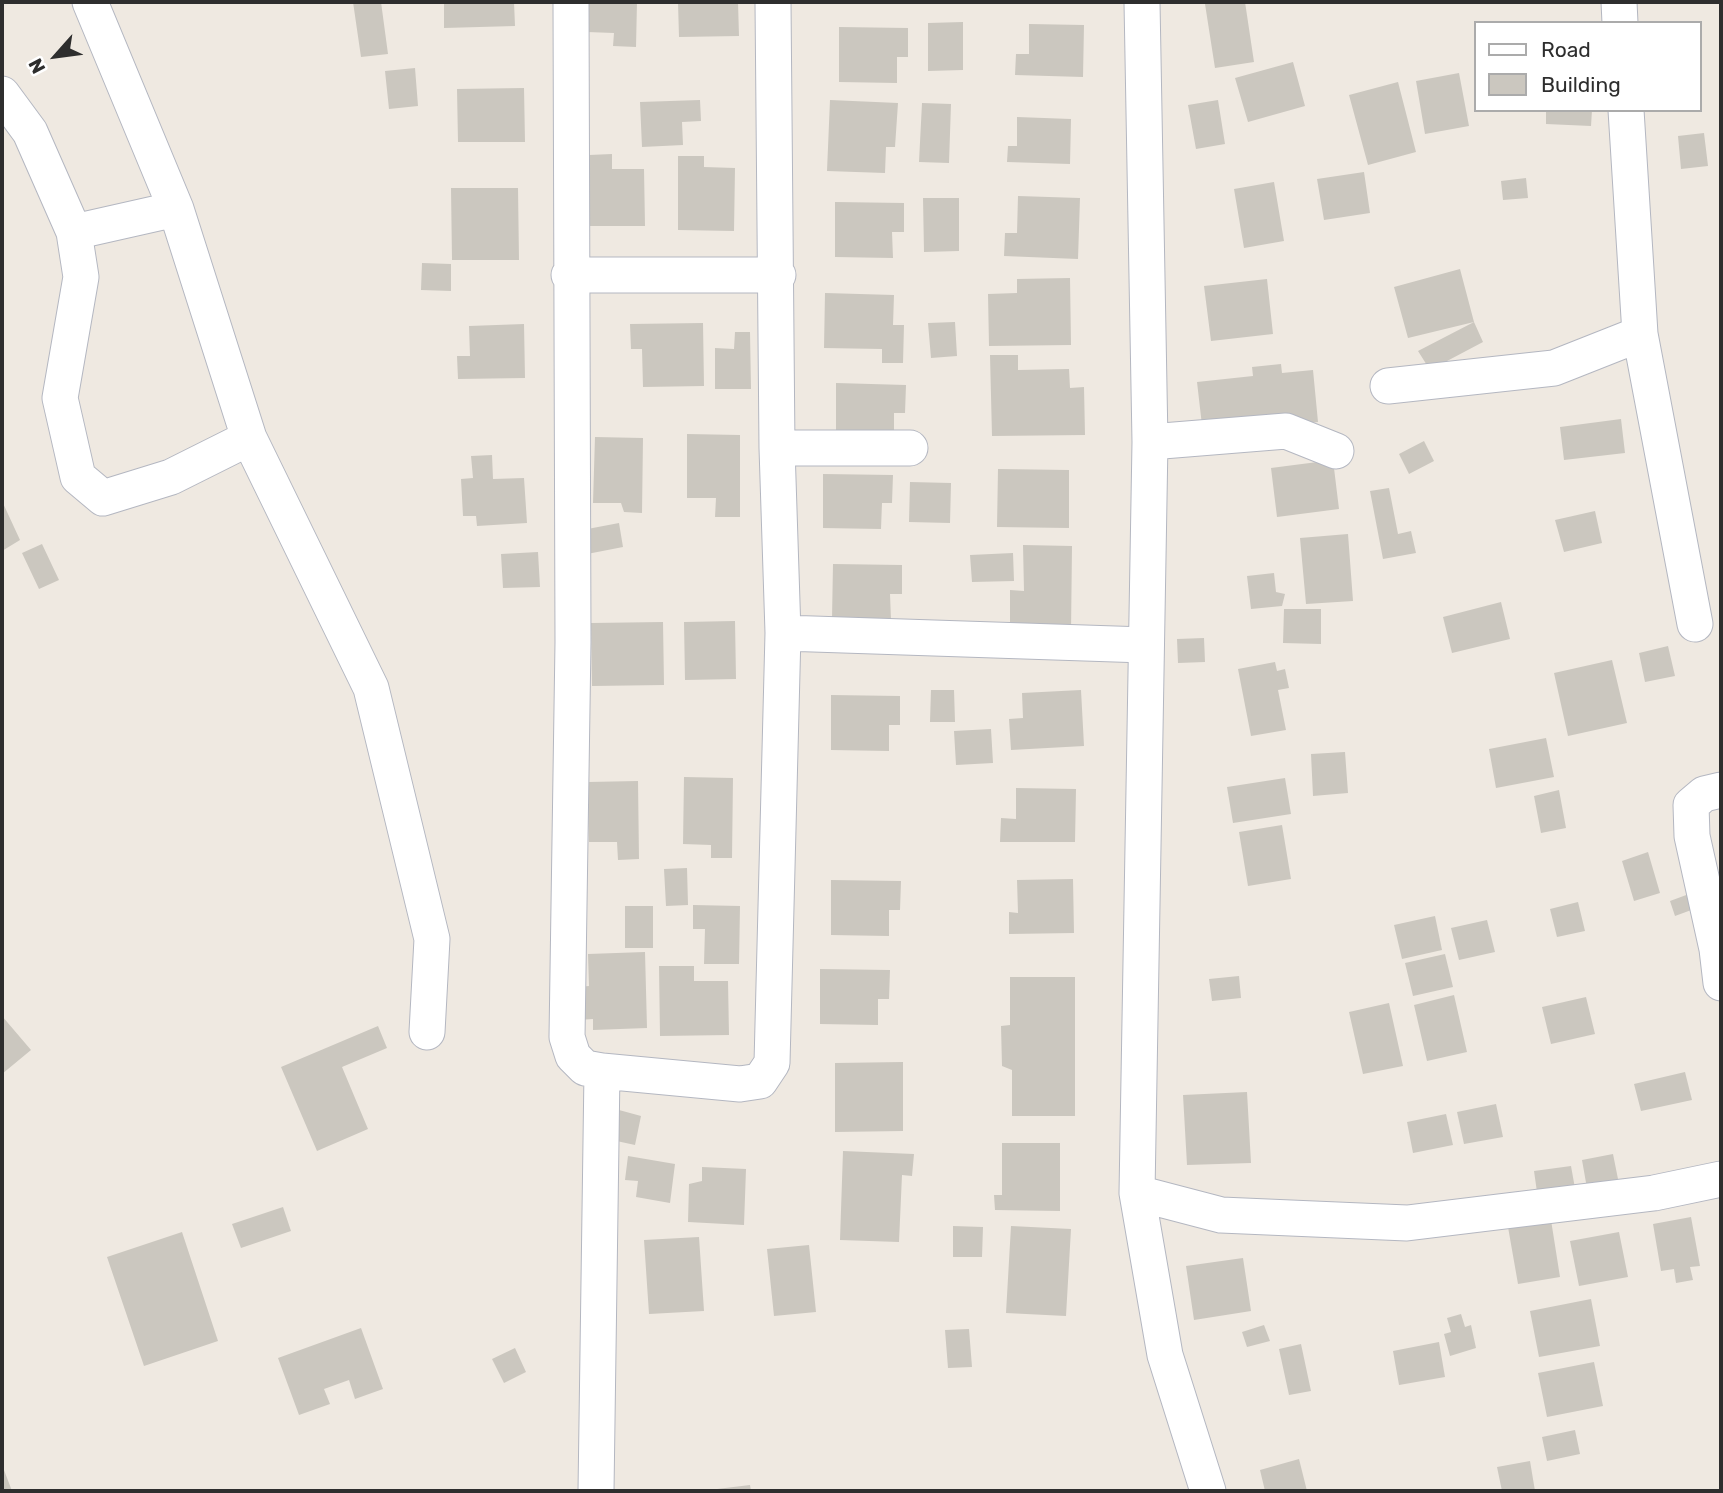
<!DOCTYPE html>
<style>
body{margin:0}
#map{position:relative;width:1723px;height:1493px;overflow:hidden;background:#efe9e1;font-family:Rubik,sans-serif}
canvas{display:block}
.frame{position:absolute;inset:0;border:4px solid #2e2e2e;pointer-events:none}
.legend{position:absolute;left:1474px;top:21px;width:228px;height:91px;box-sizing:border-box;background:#fff;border:2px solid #ababab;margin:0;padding:9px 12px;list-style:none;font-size:21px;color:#2e2e2e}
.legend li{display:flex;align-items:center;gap:14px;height:35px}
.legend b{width:35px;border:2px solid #ababab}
.north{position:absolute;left:21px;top:21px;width:70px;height:70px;-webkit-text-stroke:5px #fff;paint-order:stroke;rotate:242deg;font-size:19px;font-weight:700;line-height:28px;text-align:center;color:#2e2e2e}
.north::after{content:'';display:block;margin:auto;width:24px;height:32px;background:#2e2e2e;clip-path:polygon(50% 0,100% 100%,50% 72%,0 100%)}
</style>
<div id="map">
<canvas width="1723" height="1493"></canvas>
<div class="frame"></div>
<ul class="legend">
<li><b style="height:9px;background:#fff"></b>Road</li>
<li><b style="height:19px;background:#cbc7bf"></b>Building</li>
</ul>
<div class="north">N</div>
</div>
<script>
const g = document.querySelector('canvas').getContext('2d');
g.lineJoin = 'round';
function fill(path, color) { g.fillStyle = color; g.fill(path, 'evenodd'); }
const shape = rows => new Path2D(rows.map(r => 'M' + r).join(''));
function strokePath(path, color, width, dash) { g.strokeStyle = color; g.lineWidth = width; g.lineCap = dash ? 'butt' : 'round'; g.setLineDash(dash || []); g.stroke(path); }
const building = shape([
 [353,2,381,2,388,54,361,57],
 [444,2,514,2,515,26,444,28],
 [587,2,637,2,636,47,613,46,614,33,587,32],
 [678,2,738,2,739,36,679,37],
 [1245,2,1254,62,1215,68,1205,4],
 [963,22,963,70,928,71,928,23],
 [1029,24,1084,25,1083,77,1015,75,1016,54,1029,54],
 [839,27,908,28,908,57,897,57,897,83,839,82],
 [1293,62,1305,106,1248,122,1235,78],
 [415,68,418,106,389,109,385,71],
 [1459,73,1469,126,1425,134,1416,81],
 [1398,82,1416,152,1368,165,1349,95],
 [524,88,525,142,458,142,457,89],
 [700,100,701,121,682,122,683,145,642,147,640,102],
 [830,100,898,103,895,147,886,147,885,173,827,171],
 [1218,100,1225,144,1196,149,1188,105],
 [922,103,951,104,949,163,919,162],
 [1546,110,1592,110,1591,126,1546,124],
 [1017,117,1071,119,1070,164,1007,162,1008,146,1017,146],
 [1704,133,1708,166,1681,169,1678,136],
 [612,154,612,169,644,169,645,226,590,226,589,155],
 [678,156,704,156,704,167,735,168,734,231,678,230],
 [1364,172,1370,213,1324,220,1317,179],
 [1526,178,1528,198,1503,200,1501,181],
 [1274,182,1284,241,1244,248,1234,189],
 [451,188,518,188,519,260,452,260],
 [1018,196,1080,198,1078,259,1004,256,1005,233,1017,233],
 [923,198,959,198,959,251,924,252],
 [835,202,904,203,904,232,892,232,893,258,835,257],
 [422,263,451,264,451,291,421,290],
 [1460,269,1474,322,1483,342,1430,370,1418,351,1474,322,1408,338,1394,287],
 [1070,278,1071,345,989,346,988,294,1017,293,1017,279],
 [1267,279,1273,334,1211,341,1204,286],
 [825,293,894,295,893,325,904,325,903,363,882,363,882,349,824,348],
 [955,322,957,356,931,358,928,323],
 [703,323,704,386,643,387,642,349,631,349,630,324],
 [524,324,525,378,458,379,457,356,470,356,469,326],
 [735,332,750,332,751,389,715,389,715,348,734,349],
 [990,355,1018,355,1018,370,1069,369,1070,388,1084,387,1085,435,992,436],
 [1281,364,1282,373,1313,370,1318,422,1203,434,1197,382,1253,376,1252,367],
 [836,383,906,385,905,413,894,413,894,439,836,438],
 [1621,419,1625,453,1564,460,1560,427],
 [687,434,740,435,740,517,715,517,716,498,687,498],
 [595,437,643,438,642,513,624,512,621,503,593,503],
 [1424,441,1434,461,1409,474,1399,454],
 [492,455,493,479,524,478,527,523,477,526,476,516,463,516,461,479,473,478,471,456],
 [1333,460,1339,509,1277,517,1271,468],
 [998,469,1069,470,1069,528,997,527],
 [823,474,893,475,892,503,882,503,881,529,823,528],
 [910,482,951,483,950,523,909,522],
 [1389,488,1398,534,1411,531,1416,553,1383,559,1370,491],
 [2,501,20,540,2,551],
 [1595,511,1602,543,1564,552,1555,520],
 [619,523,623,547,582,555,577,531],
 [1348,534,1353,601,1306,604,1300,538],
 [42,544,59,580,39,589,22,553],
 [1023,545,1072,546,1071,632,1010,631,1010,590,1024,591],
 [538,552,540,587,503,588,501,554],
 [1013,553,1014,581,972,582,970,555],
 [833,564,902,565,902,594,890,594,891,620,832,619],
 [1274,573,1276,592,1285,594,1282,606,1251,609,1247,576],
 [1501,602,1510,639,1452,653,1443,617],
 [1284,609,1321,609,1321,644,1283,643],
 [735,621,736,679,685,680,684,622],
 [663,622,664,685,592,686,591,623],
 [1204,638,1205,662,1178,663,1177,639],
 [1668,646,1675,676,1645,682,1639,653],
 [1612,660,1627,723,1568,736,1554,673],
 [1275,662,1277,671,1285,669,1289,688,1278,690,1286,730,1251,736,1238,669],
 [931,690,954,690,955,722,930,722],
 [1081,690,1084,746,1011,750,1009,719,1023,718,1022,693],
 [831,695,900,696,900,725,889,725,889,751,831,750],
 [991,729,993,763,956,765,954,731],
 [1546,738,1554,777,1496,788,1489,749],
 [1345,752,1348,793,1313,796,1311,754],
 [684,777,733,778,732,858,711,858,711,845,683,844],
 [1285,778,1291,814,1233,823,1227,787],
 [638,781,639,859,618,860,617,842,589,842,588,782],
 [1016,788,1076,789,1075,842,1000,842,1001,818,1016,819],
 [1559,790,1566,828,1541,833,1534,796],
 [1282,825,1291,879,1248,886,1239,832],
 [1648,852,1660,893,1634,901,1622,861],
 [687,868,688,905,666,906,664,869],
 [1073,879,1074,933,1009,934,1009,912,1018,913,1017,880],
 [831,880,901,881,900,910,889,910,889,936,831,935],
 [1689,894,1694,909,1675,916,1670,901],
 [1578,902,1585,931,1557,937,1550,909],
 [693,905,740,906,739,964,704,964,705,929,693,929],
 [625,906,653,906,653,948,625,948],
 [1435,916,1442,950,1402,959,1394,925],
 [1487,920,1495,952,1459,960,1451,928],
 [645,952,647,1028,593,1030,593,1019,578,1020,577,987,589,986,588,954],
 [1445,954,1453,987,1413,996,1405,963],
 [659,966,694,966,694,981,728,981,729,1035,660,1036],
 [820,969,890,970,889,999,878,999,878,1025,820,1024],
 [1239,976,1241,998,1212,1001,1209,979],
 [1010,977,1075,977,1075,1116,1012,1116,1012,1070,1002,1066,1001,1026,1010,1025],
 [1454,995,1467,1052,1427,1061,1414,1005],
 [1586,997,1595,1034,1551,1044,1542,1007],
 [1389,1003,1403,1066,1363,1074,1349,1012],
 [2,1016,31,1050,2,1074],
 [378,1026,387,1048,342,1067,368,1129,317,1151,281,1067],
 [903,1062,903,1131,835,1132,835,1063],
 [1685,1072,1692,1100,1641,1111,1634,1084],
 [1247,1092,1251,1163,1187,1165,1183,1095],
 [1496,1104,1503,1137,1464,1144,1457,1112],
 [619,1110,641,1116,635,1145,612,1140],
 [1446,1114,1453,1145,1413,1153,1407,1122],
 [1002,1143,1060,1143,1060,1211,995,1210,994,1195,1002,1195],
 [843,1151,914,1154,912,1176,902,1175,899,1242,840,1240],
 [1613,1154,1620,1189,1588,1194,1582,1160],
 [628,1156,675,1164,670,1203,636,1197,638,1181,625,1180],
 [1571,1166,1576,1194,1538,1199,1534,1171],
 [702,1167,746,1169,744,1225,688,1222,689,1184,702,1181],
 [283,1207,291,1231,241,1248,232,1224],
 [1691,1217,1700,1266,1690,1267,1693,1280,1676,1283,1674,1269,1661,1271,1653,1224],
 [1551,1220,1560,1277,1518,1284,1508,1227],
 [953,1226,983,1227,982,1257,953,1257],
 [1011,1226,1071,1229,1066,1316,1006,1313],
 [182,1232,218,1341,144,1366,107,1257],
 [1619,1232,1628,1277,1579,1286,1570,1241],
 [699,1237,704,1311,649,1314,644,1240],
 [809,1245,816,1312,774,1316,767,1249],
 [1243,1258,1251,1311,1194,1320,1186,1266],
 [1591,1299,1600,1346,1539,1357,1530,1311],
 [1461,1314,1465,1327,1471,1325,1476,1348,1450,1356,1444,1334,1451,1332,1447,1318],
 [1264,1325,1270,1341,1247,1347,1242,1332],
 [361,1328,383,1389,355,1399,349,1380,324,1389,330,1404,299,1415,278,1358],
 [969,1329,972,1367,948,1368,945,1330],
 [1439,1342,1445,1377,1399,1385,1393,1351],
 [1301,1344,1311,1391,1289,1395,1279,1349],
 [515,1348,526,1372,504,1383,492,1359],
 [1594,1362,1603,1406,1547,1417,1538,1373],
 [1575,1430,1580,1454,1547,1461,1542,1437],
 [1299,1459,1307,1491,1265,1491,1260,1470],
 [1530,1461,1535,1491,1502,1491,1497,1467],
 [4,1470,12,1491,2,1491,2,1471],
 [750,1485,751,1491,717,1491,717,1489]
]);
const minor = shape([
 [90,2,176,209,249,438,371,688,432,939,427,1032],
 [571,2,573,642,567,1037,573,1056,585,1068,602,1071],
 [1142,2,1150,442,1137,1193,1165,1355,1208,1491],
 [1619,2,1620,23],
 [2,94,30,132,74,232,81,277,60,398,78,477,103,498,171,477,249,438],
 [1626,110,1640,334,1695,624],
 [74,232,176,209],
 [569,275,778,275],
 [1388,386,1554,368,1640,334],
 [1150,442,1286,431,1336,451],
 [777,448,910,448],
 [783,633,1145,645],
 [1721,790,1704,794,1691,805,1692,836,1717,949,1721,983],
 [1137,1193,1221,1215,1407,1223,1654,1193,1721,1179],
 [596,1491,602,1071,740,1084,760,1081,772,1063,783,633,777,448,773,2]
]);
fill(building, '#cbc7bf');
strokePath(minor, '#b4b7c1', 37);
strokePath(minor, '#fff', 35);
</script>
